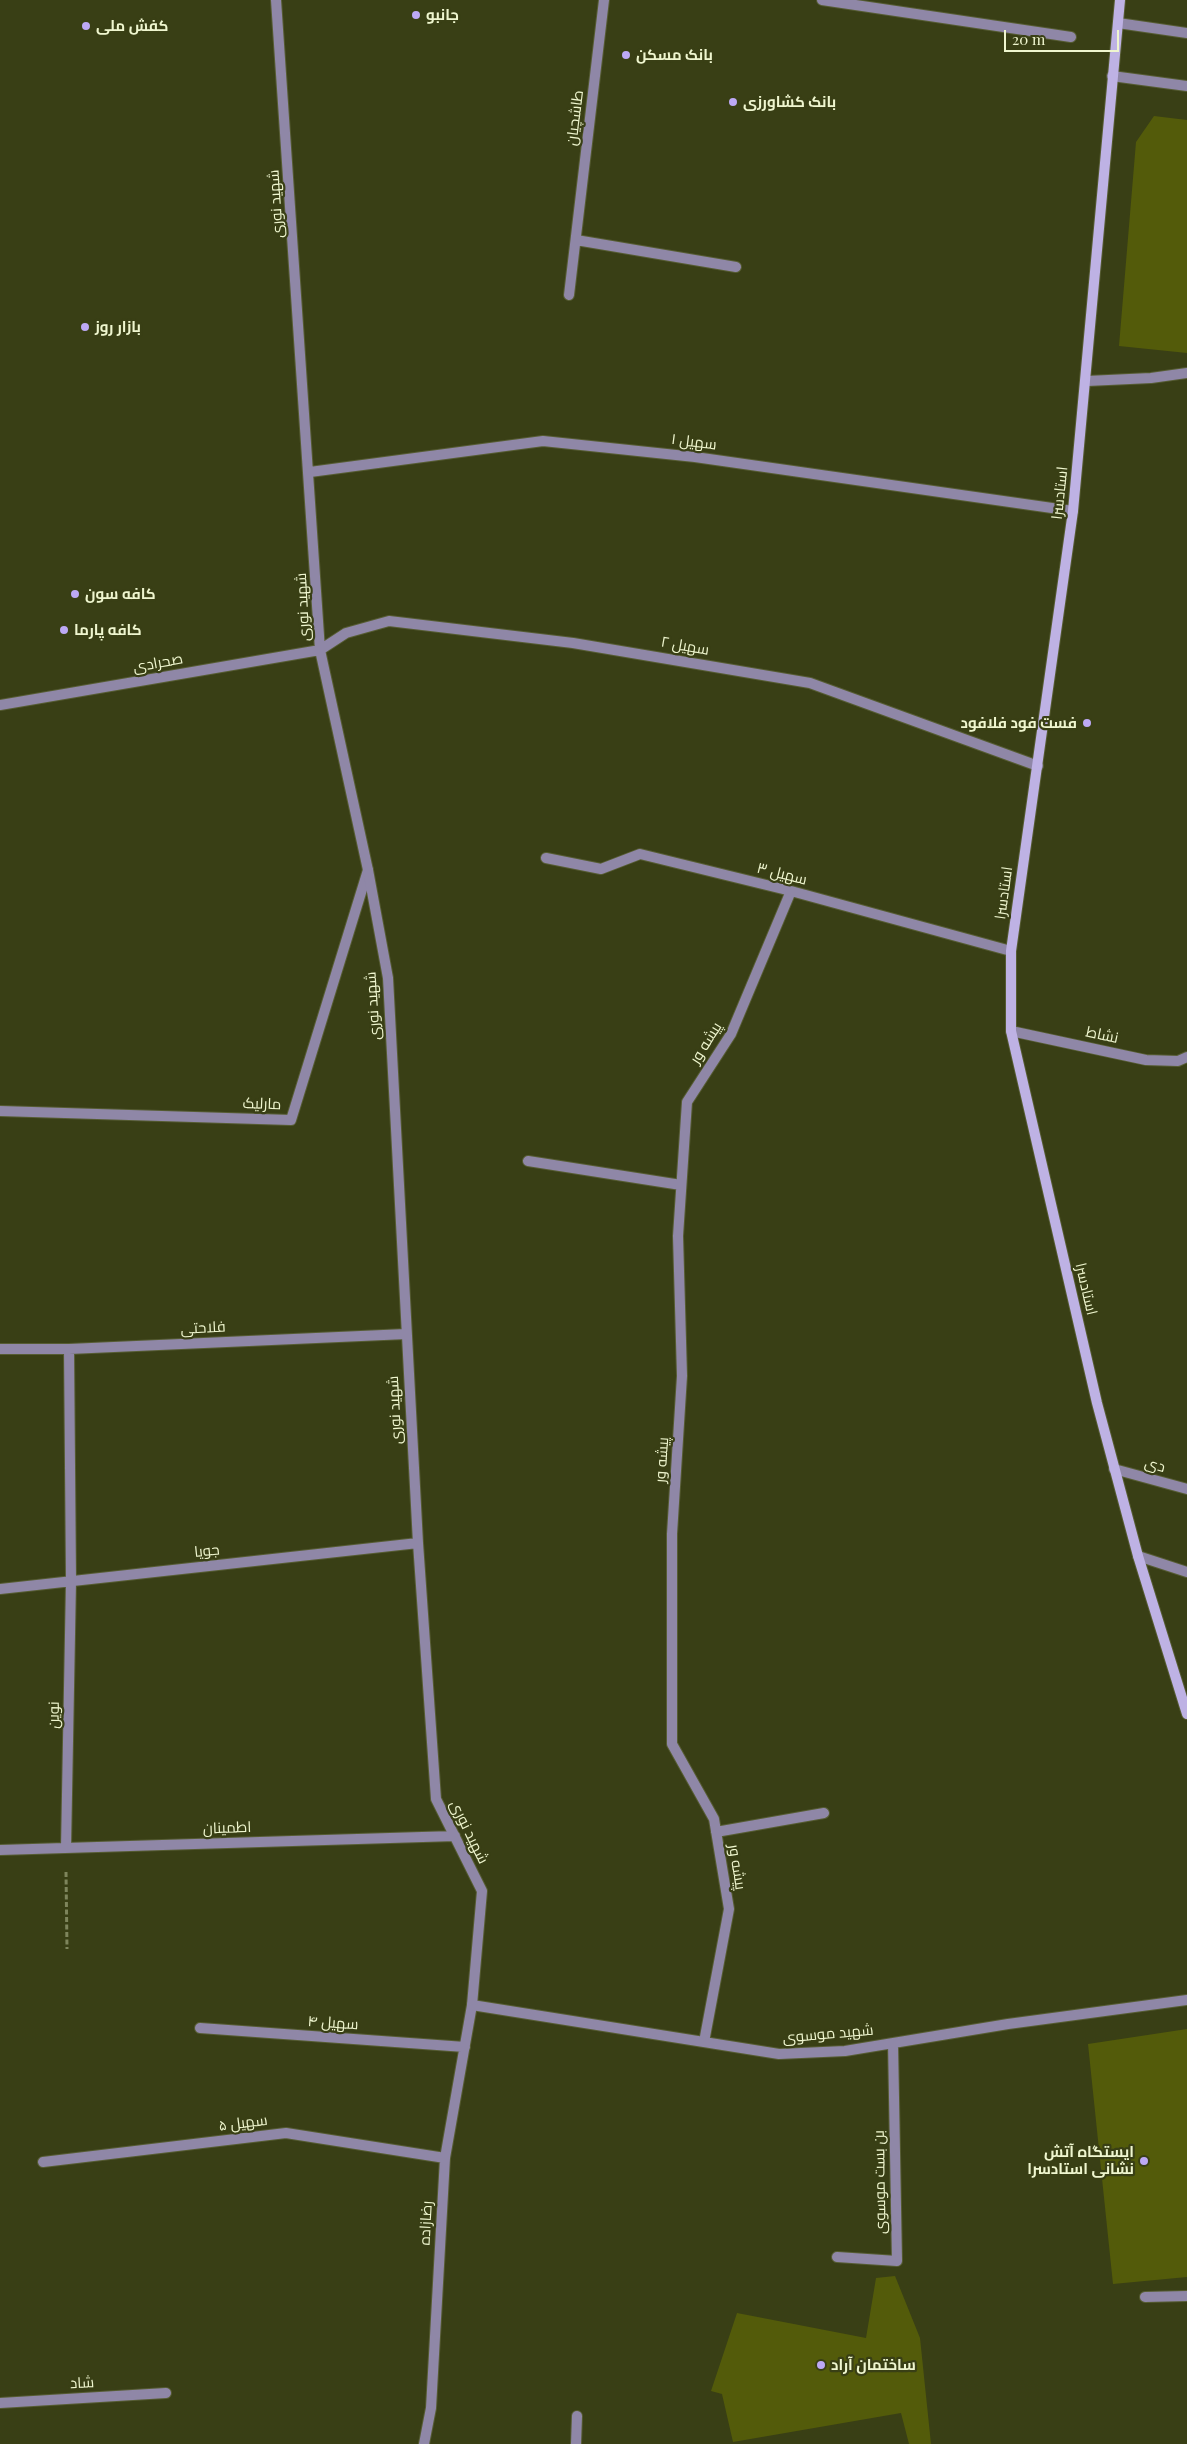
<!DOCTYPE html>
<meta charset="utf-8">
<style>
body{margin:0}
#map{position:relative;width:1187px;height:2444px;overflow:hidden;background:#393f15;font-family:"Playfair Display",serif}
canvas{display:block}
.scale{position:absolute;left:1004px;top:30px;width:115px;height:22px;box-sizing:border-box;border:2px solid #eff6cf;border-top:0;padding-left:6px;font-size:15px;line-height:18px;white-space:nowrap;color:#eff6cf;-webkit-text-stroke:4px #393f15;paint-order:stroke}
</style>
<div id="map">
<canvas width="1187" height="2444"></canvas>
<div class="scale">20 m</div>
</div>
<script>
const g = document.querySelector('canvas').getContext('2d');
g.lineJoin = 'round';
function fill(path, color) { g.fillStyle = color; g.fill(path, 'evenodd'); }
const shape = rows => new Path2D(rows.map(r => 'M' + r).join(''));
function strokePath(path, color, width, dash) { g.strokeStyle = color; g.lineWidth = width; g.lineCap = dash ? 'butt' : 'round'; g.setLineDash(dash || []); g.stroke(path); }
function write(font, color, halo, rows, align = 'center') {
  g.font = font + ' "Playfair Display",Cairo,serif'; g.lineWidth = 4.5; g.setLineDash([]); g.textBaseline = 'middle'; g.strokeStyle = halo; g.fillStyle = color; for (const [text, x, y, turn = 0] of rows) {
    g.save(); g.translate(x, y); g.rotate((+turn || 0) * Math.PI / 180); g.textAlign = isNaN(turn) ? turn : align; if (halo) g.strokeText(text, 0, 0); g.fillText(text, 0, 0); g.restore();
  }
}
const building = shape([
 [1154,116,1187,120,1187,353,1119,346,1136,142],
 [1187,2029,1187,2277,1113,2284,1088,2044],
 [895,2276,920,2338,931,2444,909,2444,901,2413,733,2442,722,2394,711,2391,737,2313,866,2338,876,2278]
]);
const path = shape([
 [66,1872,67,1949]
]);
const lane = shape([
 [822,0,1071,37],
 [576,240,736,267],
 [569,295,604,0],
 [0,1111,291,1120,368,870],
 [200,2028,465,2047],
 [43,2162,286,2133,445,2158],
 [1145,2297,1187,2296],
 [424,2444,431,2408,445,2158,472,2005]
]);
const street = shape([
 [276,0,320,650,368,870,388,978,418,1543,436,1799,482,1891,472,2005,779,2054,845,2051,1008,2024,1187,2000],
 [1118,23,1187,33],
 [1112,76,1187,86],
 [1087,381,1151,378,1187,373],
 [310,472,543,441,695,457,1073,511],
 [0,705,320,650,346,633,389,621,573,643,810,683,1038,766],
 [546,858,601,869,640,854,791,891,1011,951],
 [1011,1031,1146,1060,1178,1061,1187,1057],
 [528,1161,681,1185],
 [0,1349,69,1349,406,1334],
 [1114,1469,1187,1489],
 [1138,1556,1187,1572],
 [0,1589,418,1543],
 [716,1832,824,1813],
 [66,1848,71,1581,69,1349],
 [0,1850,455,1836],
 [704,2042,729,1909,714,1819,672,1744,672,1534,682,1376,678,1236,687,1102,731,1034,791,891],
 [837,2257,897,2261,893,2043],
 [0,2403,166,2393],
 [576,2444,577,2416]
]);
const secondary = shape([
 [1120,0,1073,511,1011,951,1011,1031,1097,1403,1138,1556,1187,1714]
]);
const markers = [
 [416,15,5,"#bda9f5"],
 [86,26,5,"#bda9f5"],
 [626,55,5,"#bda9f5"],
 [733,102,5,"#bda9f5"],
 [85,327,5,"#bda9f5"],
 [75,594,5,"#bda9f5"],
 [64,630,5,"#bda9f5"],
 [1087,723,5,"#bda9f5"],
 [1144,2161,5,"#bda9f5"],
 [821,2365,5,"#bda9f5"]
];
const poiNames = [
 ["جانبو",426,15],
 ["کفش ملی",96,26],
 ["بانک مسکن",636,55],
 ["بانک کشاورزی",743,102],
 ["بازار روز",95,327],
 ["کافه سون",85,594],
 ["کافه پارما",74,630],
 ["فست فود فلافود",1077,723,"right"],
 ["ایستگاه آتش",1134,2152,"right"],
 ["نشانی استادسرا",1134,2169,"right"],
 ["ساختمان آراد",831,2365]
];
const streetNames = [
 ["طاشچیان",575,118,-83],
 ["شهید نوری",276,204,-94],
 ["سهیل ۱",694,442,7],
 ["استادسرا",1060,493,-84],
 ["شهید نوری",303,607,-93],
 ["سهیل ۲",685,646,10],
 ["صحرادی",158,663,-10],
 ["سهیل ۳",782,874,14],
 ["استادسرا",1004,893,-82],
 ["شهید نوری",373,1006,-94],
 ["نشاط",1102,1035,12],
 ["پیشه ور",706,1043,-58],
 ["مارلیک",262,1104,2],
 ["استادسرا",1086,1289,77],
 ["فلاحتی",203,1328,-3],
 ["شهید نوری",395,1410,-93],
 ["پیشه ور",662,1460,-86],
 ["دی",1155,1465,16],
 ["جویا",207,1551,-6],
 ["نوین",54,1715,-89],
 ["اطمینان",227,1828,-2],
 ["شهید نوری",469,1832,64],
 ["پیشه ور",737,1867,81],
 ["سهیل ۴",333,2023,4],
 ["شهید موسوی",828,2034,-5],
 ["سهیل ۵",243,2123,-7],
 ["بن بست موسوی",880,2182,-91],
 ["رضازاده",426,2223,-87],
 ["شاد",82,2383,-3]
];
fill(building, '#535b0a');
strokePath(lane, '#565c33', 12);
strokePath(street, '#565c33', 12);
strokePath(secondary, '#565c33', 12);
strokePath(path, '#7e855c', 3, [5, 2.5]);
strokePath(lane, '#8f87a7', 10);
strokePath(street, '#8f87a7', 10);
strokePath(secondary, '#beb2e4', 10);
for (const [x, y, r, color] of markers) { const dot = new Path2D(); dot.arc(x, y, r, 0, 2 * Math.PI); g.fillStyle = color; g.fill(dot); strokePath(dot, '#393f15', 2); }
write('bold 15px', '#eff6cf', '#393f15', poiNames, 'left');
write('15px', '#eff6cf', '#393f15', streetNames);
</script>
